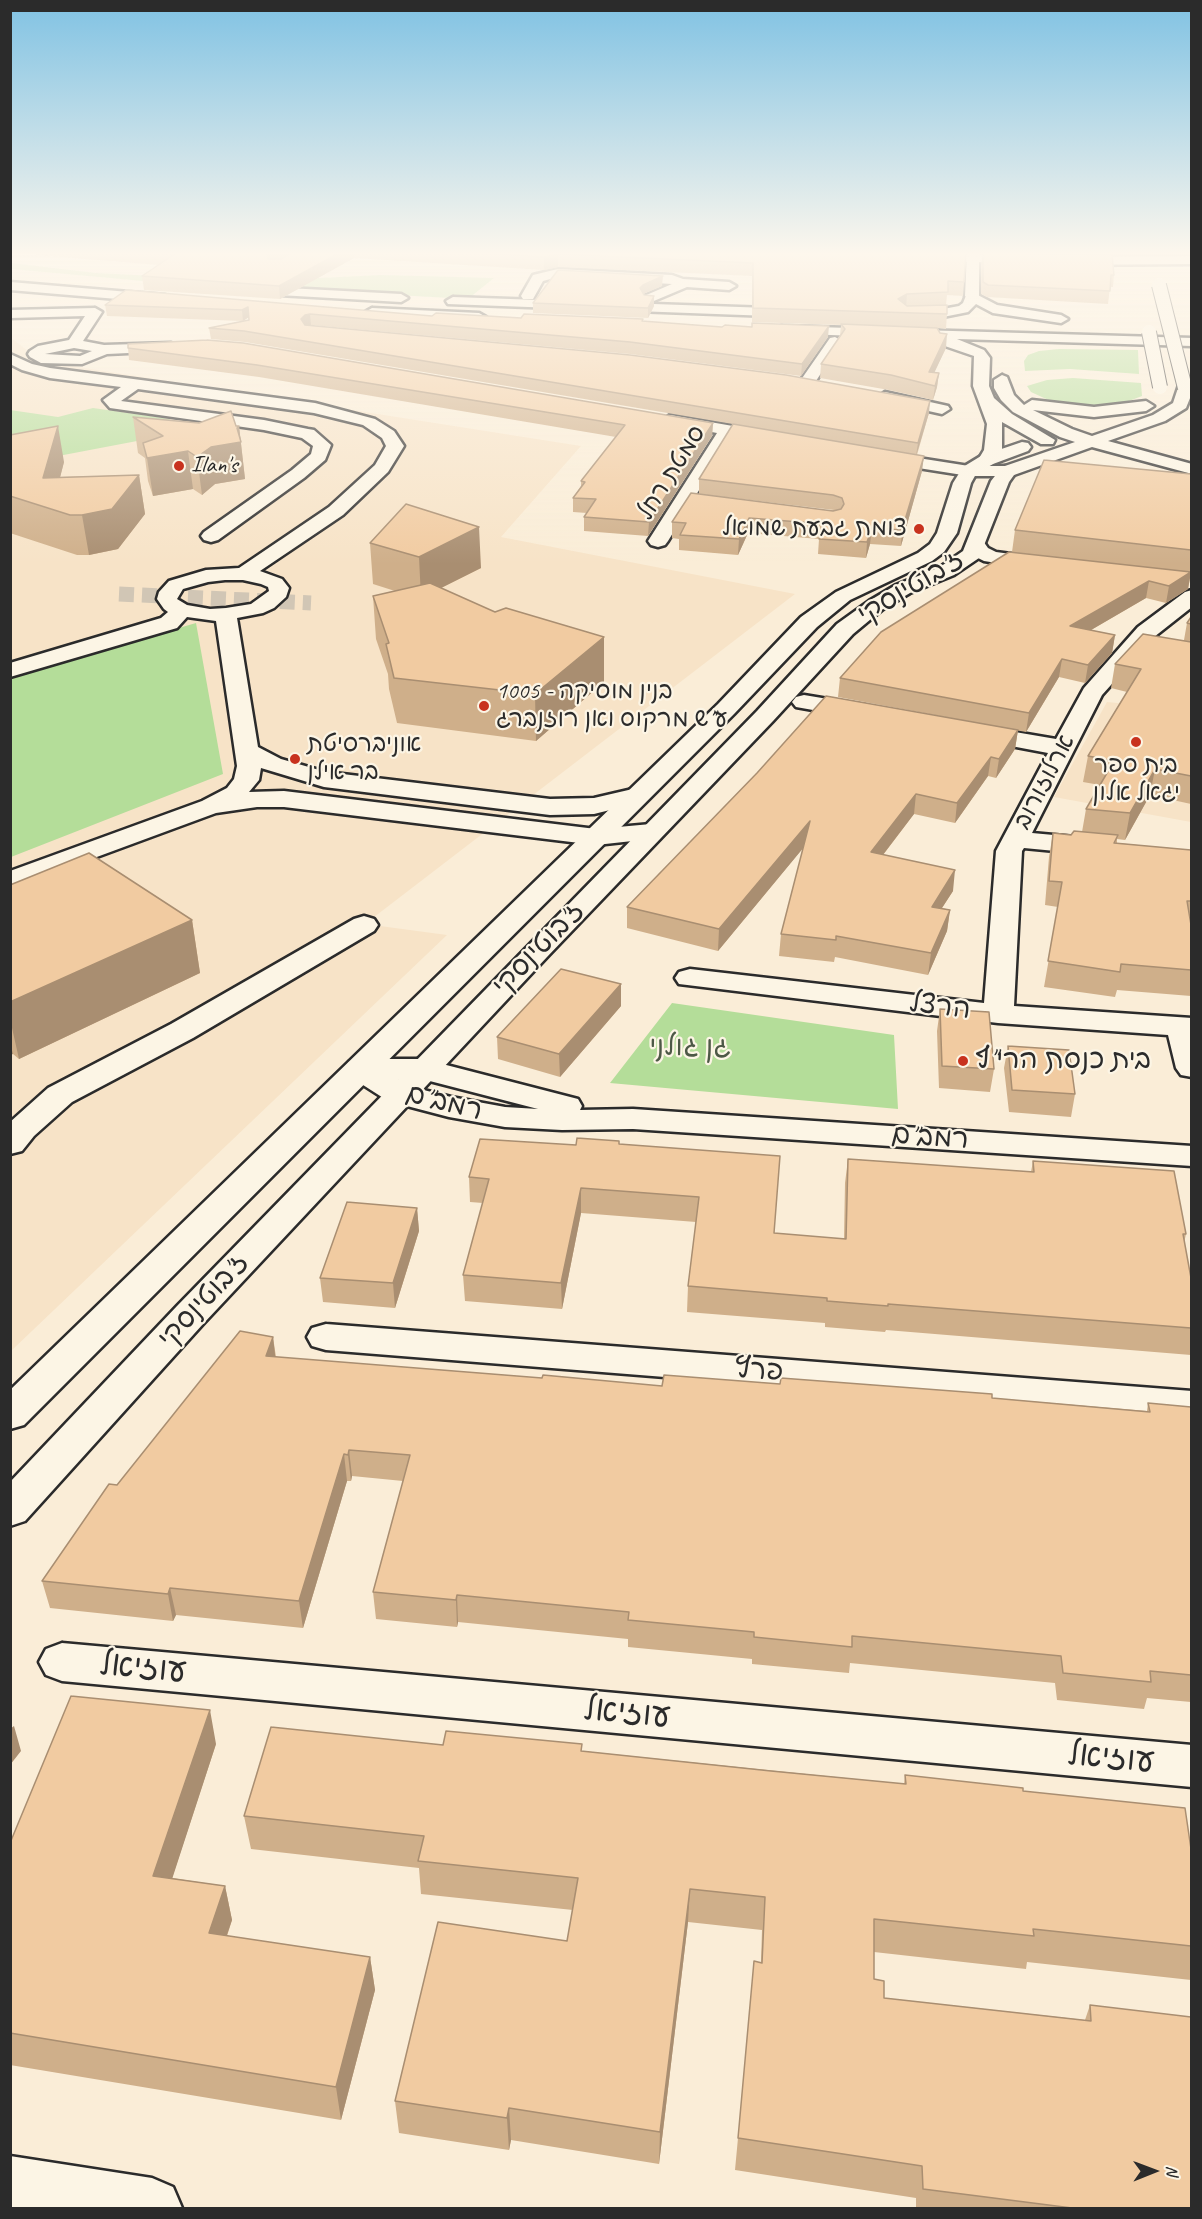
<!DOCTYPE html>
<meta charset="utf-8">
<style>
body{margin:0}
#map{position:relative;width:1202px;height:2219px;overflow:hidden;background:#faedd7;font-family:Caveat,sans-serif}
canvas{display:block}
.frame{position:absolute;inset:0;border:12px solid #2b2b2b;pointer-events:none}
.north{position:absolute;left:1124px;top:2141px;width:60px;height:60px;-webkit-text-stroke:4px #fcf5e5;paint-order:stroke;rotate:89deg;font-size:16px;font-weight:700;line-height:24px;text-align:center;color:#2b2b2b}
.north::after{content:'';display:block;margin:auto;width:21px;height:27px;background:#2b2b2b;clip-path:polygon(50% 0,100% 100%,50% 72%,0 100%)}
</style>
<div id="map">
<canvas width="1202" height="2219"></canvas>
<div class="frame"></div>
<div class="north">N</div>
</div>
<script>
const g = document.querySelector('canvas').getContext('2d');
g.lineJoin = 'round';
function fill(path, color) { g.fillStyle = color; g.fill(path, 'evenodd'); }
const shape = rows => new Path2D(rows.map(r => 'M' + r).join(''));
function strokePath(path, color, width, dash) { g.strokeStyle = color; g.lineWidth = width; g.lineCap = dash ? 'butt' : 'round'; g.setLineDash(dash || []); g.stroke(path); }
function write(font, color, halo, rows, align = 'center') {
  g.font = font + ' Caveat,"Playpen Sans Hebrew",sans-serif'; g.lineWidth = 4.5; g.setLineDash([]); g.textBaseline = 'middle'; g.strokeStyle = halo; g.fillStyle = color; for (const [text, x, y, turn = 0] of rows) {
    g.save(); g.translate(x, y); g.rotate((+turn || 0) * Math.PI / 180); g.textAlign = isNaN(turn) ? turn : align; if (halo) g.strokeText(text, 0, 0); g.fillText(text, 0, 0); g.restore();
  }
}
const built = shape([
 [10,337,41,361,581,446,501,537,795,594,365,924,447,935,11,1351],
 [1107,702,1191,710,1191,822,1054,797]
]);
const green = shape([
 [11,263,96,273,257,281,381,275,494,278,468,299,143,281,11,269],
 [1059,349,1138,350,1139,374,1070,369,1025,371,1024,361,1028,355,1039,351],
 [1073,378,1141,383,1142,396,1116,406,1094,407,1057,404,1031,392,1027,386,1047,380],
 [93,408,170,419,158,437,11,465,10,410,58,417],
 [196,623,223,774,11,857,11,677],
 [672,1003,894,1035,898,1109,610,1083]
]);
const pedestrianTunnel = shape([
 [119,594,311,603]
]);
const minor = shape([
 [967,253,979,253,979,296,972,300,965,296,967,253],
 [558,269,672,275,683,279,729,282,736,286,729,290,687,287,649,303,642,299,644,296,672,284,558,277,543,281,533,299,523,299,521,296,533,275,558,269],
 [95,308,102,312,83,341,104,345,171,343,178,347,171,351,107,354,82,364,41,363,30,357,28,354,30,351,38,346,69,340,85,316,10,318,10,310,95,308],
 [74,348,92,351,80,356,45,354,74,348],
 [835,337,842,341,814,384,812,387,800,387,798,384,830,338,835,337],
 [10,354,32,364,50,368,315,403,375,419,394,431,404,446,388,472,343,515,260,571,282,579,289,588,286,597,274,608,263,613,237,618,258,747,281,759,326,772,550,799,594,798,637,788,646,791,650,796,646,801,594,814,550,815,324,787,261,768,259,780,249,792,284,791,596,829,651,824,660,826,664,832,660,838,596,845,284,807,257,807,216,813,10,889,10,871,202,801,227,788,234,779,237,766,216,621,187,617,177,628,10,677,10,663,161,618,168,612,164,609,157,599,159,592,169,581,206,570,239,568,329,507,375,465,386,446,382,438,363,425,314,413,138,389,121,401,264,420,308,429,314,430,331,445,325,460,304,478,218,540,211,542,204,540,201,536,204,532,292,470,311,454,313,446,302,438,264,430,110,408,103,400,121,387,50,378,22,370,10,364,10,354],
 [225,580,243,580,261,584,268,587,269,591,251,604,226,608,210,609,187,605,177,599,183,589,208,582,225,580],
 [885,392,948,406,950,409,942,414,879,400,877,397,885,392],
 [670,415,773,433,781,438,773,443,732,436,668,541,665,545,658,547,651,545,648,541,717,433,664,423,662,420,670,415],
 [880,452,969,466,1008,466,1014,467,1017,471,1014,475,1008,476,969,476,874,461,871,457,874,453,880,452],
 [976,539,983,541,988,548,996,552,1041,558,1048,560,1051,564,1048,568,1041,570,984,561,974,556,966,545,969,541,976,539],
 [1192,590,1192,607,1154,637,1102,695,1032,833,1097,839,1106,841,1110,847,1106,853,1097,855,1024,848,1022,851,1014,1006,1192,1018,1192,1077,1181,1075,1176,1068,1168,1035,998,1023,679,984,675,978,679,972,690,969,984,1003,996,851,1048,753,974,739,966,737,962,732,966,727,974,725,1056,739,1084,688,1138,627,1185,592,1192,590],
 [804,695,864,705,872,707,876,712,872,717,864,719,796,707,792,702,796,697,804,695],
 [364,916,374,919,378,925,374,931,193,1038,72,1102,34,1136,22,1151,10,1154,10,1122,48,1088,171,1024,354,919,364,916],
 [360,1059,423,1059,578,1099,582,1106,580,1110,633,1109,1192,1146,1192,1166,633,1129,562,1130,505,1127,449,1117,388,1101,349,1076,344,1069,349,1062,360,1059],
 [398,1079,422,1079,538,1109,505,1107,451,1097,412,1087,398,1079],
 [326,1324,1192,1391,1192,1419,326,1350,312,1346,307,1337,312,1328,326,1324],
 [62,1643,1192,1745,1192,1787,62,1681,46,1675,39,1662,46,1649,62,1643],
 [10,2156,152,2178,173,2187,182,2208,10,2208,10,2156]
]);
const tertiary = shape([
 [918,253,1059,257,1192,256,1192,264,1059,265,922,260,916,256,918,253],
 [1002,375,1007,377,1014,395,1024,405,1032,400,1094,407,1146,401,1154,406,1146,411,1094,417,1033,410,1072,429,1092,436,1153,415,1173,403,1179,385,1191,385,1192,393,1186,408,1165,421,1108,441,1192,464,1192,474,1092,447,1014,475,1009,482,979,558,954,575,910,593,883,609,853,634,773,721,547,957,203,1324,25,1521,10,1526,10,1482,177,1306,757,711,837,624,869,601,896,585,940,567,963,551,991,481,1002,467,1075,442,1060,437,1013,412,1001,400,994,388,994,380,1002,375],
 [1022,442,1028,443,1031,447,1028,451,993,464,976,474,971,483,957,533,944,552,932,561,850,600,817,627,734,714,24,1425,10,1429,10,1390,718,704,801,617,836,592,918,553,930,544,937,533,953,483,963,467,981,456,1022,442]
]);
const trunk = shape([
 [10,282,165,295,172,299,165,303,10,290,10,282],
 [249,286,401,294,408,298,401,302,244,293,242,290,244,287,249,286],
 [972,292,997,305,1061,315,1068,319,1061,323,993,313,976,304,968,312,943,317,906,318,899,314,906,310,943,309,959,306,963,303,967,293,972,292],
 [453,297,797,309,804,313,797,317,448,304,446,301,453,297],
 [372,308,479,313,486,317,479,321,367,315,365,312,372,308],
 [782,326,1192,338,1192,346,957,339,984,350,990,358,989,386,994,398,1012,414,1055,440,1053,444,1041,444,1002,422,1002,450,993,464,987,465,981,464,978,460,984,450,987,424,973,386,974,356,939,344,938,339,777,333,775,330,777,327,782,326]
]);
const tertiaryBridge = shape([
 [1159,285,1185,388],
 [1149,332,1160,387]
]);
const wall = shape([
 [36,253,290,253,280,259,291,253,966,253,963,296,947,295,946,305,947,314,946,329,938,328,946,348,934,372,939,373,937,387,933,400,889,390,820,378,821,364,840,335,841,325,752,322,752,276,558,267,544,270,354,258,280,299,144,290,142,276,159,265,37,255],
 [983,253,1114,275,1113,287,1110,287,1108,304,987,297,981,294,981,265],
 [1059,253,1109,253,1109,254],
 [662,286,643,294,644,295,654,296,654,306,648,318,533,313,533,303],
 [105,305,432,316,643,321,828,337,801,376,630,354,311,325,307,325,929,413,917,455,922,471,901,546,870,544,866,558,818,554,819,539,748,533,738,555,679,550,679,539,672,538,672,522,834,510,699,494,699,479,733,424,245,342,211,339,209,328,249,320,249,317,243,321,107,316],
 [128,348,713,423,712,436,648,536,584,531,584,517,587,513,573,512,573,498,581,486,581,481,616,437,259,377,129,360],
 [133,417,239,426,245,479,215,484,202,495,193,489,153,496,148,481,145,458,138,453],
 [10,435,64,462,60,477,139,475,145,514,118,549,89,555,77,555,10,533],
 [1191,474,1191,573,1188,589,1166,603,1146,598,1091,630,1115,635,1112,653,1085,683,1059,677,1026,732,838,697,840,678,1012,552,1015,530],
 [370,543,481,568,441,588,604,682,536,741,397,723,389,689,388,674,376,639,373,596,395,591,373,584],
 [1191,617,1191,804,1150,795,1125,840,1117,839,1117,843,1191,850,1191,996,1117,990,1115,997,1044,987,1058,907,1045,905,1049,857,1053,833,1071,835,1082,832,1086,809,1100,785,1083,782,1088,756,1127,692,1111,688,1115,664,1184,640,1187,623],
 [1018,730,1015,749,996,778,988,776,955,823,914,814,883,855,953,891,942,908,950,910,947,931,928,975,835,957,834,962,779,956,781,934,803,848,718,951,627,928,627,907],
 [10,885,192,920,200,973,19,1059,13,1054,10,1055],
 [621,984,621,1006,560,1077,498,1059,497,1037],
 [940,1009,994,1069,990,1092,939,1088,937,1031],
 [1008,1046,1075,1094,1071,1117,1009,1112,1004,1068],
 [619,1144,774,1233,844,1239,845,1183,848,1159,1031,1172,1033,1161,1186,1234,1184,1243,1191,1278,1191,1355,886,1330,885,1332,825,1327,825,1323,687,1312,688,1286,696,1222,581,1213,562,1309,465,1301,463,1275,483,1203,470,1202,469,1177,576,1145],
 [417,1208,419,1231,395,1308,323,1302,320,1278],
 [273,1337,276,1357,542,1378,662,1386,780,1384,992,1398,1147,1411,1148,1403,1191,1407,1191,1702,1147,1698,1144,1709,1057,1700,1055,1683,850,1663,849,1673,752,1664,752,1659,628,1647,628,1639,458,1622,457,1627,376,1619,373,1592,403,1481,352,1476,351,1481,347,1481,303,1628,176,1615,173,1621,50,1608,42,1581,117,1485],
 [216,1744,172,1878,225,1886,232,1920,227,1936,370,1957,375,1990,341,2120,10,2065,10,1843],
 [443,1745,582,1751,904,1784,905,1775,1023,1791,1191,1849,1191,1980,1027,1962,1026,1969,874,1952,874,1979,884,1998,1085,2020,1090,2005,1191,2208,916,2208,916,2198,735,2170,738,2138,761,1962,762,1930,688,1922,659,2164,511,2140,509,2150,399,2133,395,2101,567,1941,573,1910,421,1894,419,1868,251,1849,244,1816]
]);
const shadedWall = shape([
 [267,253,290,253,268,266],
 [339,253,354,253,354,258,280,299,279,286],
 [558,254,558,267,544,270,544,257],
 [663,276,662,286,643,294,640,288,643,285],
 [907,294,906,308,897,313,898,299],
 [654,296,654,306,648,318,648,308],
 [248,307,249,317,243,321,242,310],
 [310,314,311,325,306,326,301,319,305,315],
 [829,326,828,337,801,376,802,364],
 [947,334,946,348,929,384,929,372],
 [939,373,937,387,933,400,935,386],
 [930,401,929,413,916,456,918,443],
 [713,423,712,436,648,536,649,522],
 [58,426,64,462,52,509,43,478],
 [239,426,245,479,215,484,202,495,197,457],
 [188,451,193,489,153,496,147,458],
 [924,456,922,471,901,546,902,530],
 [139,475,145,514,118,549,89,555,82,515],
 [749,518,748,533,738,555,739,539],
 [479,527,481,568,421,598,419,557],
 [872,528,870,544,866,558,867,542],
 [1191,572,1188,589,1166,603,1169,586],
 [1149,581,1146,598,1067,644,1070,626],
 [1115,635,1112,653,1085,683,1088,665],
 [604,637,604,682,536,741,535,694],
 [1062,659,1059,677,1026,732,1029,713],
 [1018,730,1015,749,996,778,999,759],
 [991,757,988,776,955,823,957,803],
 [1155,769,1150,795,1125,840,1130,813],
 [916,794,914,814,869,873,871,852],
 [810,821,809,841,718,951,719,929],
 [955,870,953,891,929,928,932,907],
 [950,910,947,931,928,975,931,953],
 [192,920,200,973,19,1059,10,1019,10,1002],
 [621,984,621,1006,560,1077,559,1054],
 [10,1042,13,1054,10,1055],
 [581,1188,581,1213,562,1309,561,1283],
 [417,1208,419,1231,395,1308,393,1283],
 [273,1337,276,1363,266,1356],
 [349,1450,352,1476,351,1481,348,1455],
 [344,1454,347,1481,303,1628,299,1601],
 [170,1588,176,1615,173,1621,168,1594],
 [457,1595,458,1622,457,1627,456,1600],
 [210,1710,216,1744,162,1910,153,1876],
 [14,1726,21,1751,10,1765,10,1729],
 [225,1886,232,1920,216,1967,209,1933],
 [690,1889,688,1922,659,2164,660,2132],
 [370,1957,375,1990,341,2120,336,2087],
 [509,2108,511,2140,509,2150,507,2118]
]);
const building = shape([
 [171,253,267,253,268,259,281,259,291,253,339,253,279,286,142,276,176,253,171,253],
 [482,253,966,253,964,282,948,281,948,292,907,294,898,299,907,306,947,305,947,314,753,308,753,263,558,254,544,257,482,253],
 [983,253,1112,255,1114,275,1111,275,1110,291,988,285,983,282,983,253],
 [558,270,663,276,643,285,640,288,644,295,654,296,648,308,533,303,558,270],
 [126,290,432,316,436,313,521,318,524,314,643,319,642,321,722,327,725,325,752,327,752,323,829,326,802,364,630,342,310,314,305,315,301,319,305,325,630,355,786,375,930,401,918,443,244,331,209,328,249,320,248,307,242,310,105,305,126,290],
 [841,324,937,328,940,333,947,334,929,372,939,373,935,386,891,375,821,364,845,329,841,324],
 [207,340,243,343,713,423,649,522,584,517,596,499,573,498,585,482,581,481,625,425,257,365,128,348,128,344,207,340],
 [231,411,236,426,239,426,237,428,241,442,211,447,197,457,188,451,147,458,143,443,163,436,133,417,199,423,231,411],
 [733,424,924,456,902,530,872,528,867,542,819,539,825,524,749,518,739,539,680,535,686,523,672,522,691,493,833,511,841,509,844,504,842,498,833,495,699,479,733,424],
 [58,426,43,478,139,475,112,509,82,515,70,515,10,496,10,435,58,426],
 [1044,460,1191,474,1191,550,1015,530,1044,460],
 [406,504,479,527,419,557,370,543,406,504],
 [1009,552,1191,572,1169,586,1149,581,1070,626,1115,635,1088,665,1062,659,1029,713,840,678,881,632,1009,552],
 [430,583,495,612,506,608,604,637,535,694,394,678,386,644,389,643,373,596,430,583],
 [1191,617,1191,624,1187,623,1191,617],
 [1143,634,1191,642,1191,776,1155,769,1130,813,1086,809,1114,761,1088,756,1141,669,1115,664,1143,634],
 [826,696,1018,730,999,759,991,757,957,803,916,794,871,852,955,870,932,907,950,910,931,953,836,936,836,940,781,934,810,821,719,929,627,907,757,773,826,696],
 [1074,831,1118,835,1114,843,1191,850,1191,901,1187,901,1191,925,1191,970,1121,964,1120,972,1048,961,1062,882,1049,881,1053,833,1071,835,1074,831],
 [89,853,192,920,10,1002,10,885,89,853],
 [561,969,621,984,559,1054,497,1037,561,969],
 [940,1009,989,1012,994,1069,942,1066,940,1009],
 [1008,1046,1069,1050,1075,1094,1012,1090,1008,1046],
 [577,1138,619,1141,619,1144,780,1156,774,1233,846,1239,848,1159,1034,1172,1033,1161,1174,1171,1186,1234,1183,1234,1191,1278,1191,1328,888,1304,888,1306,827,1301,827,1298,688,1286,699,1197,581,1188,561,1283,463,1275,489,1179,469,1177,480,1139,576,1145,577,1138],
 [347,1202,417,1208,393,1283,320,1278,347,1202],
 [240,1331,273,1337,266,1356,542,1378,543,1375,662,1386,664,1375,780,1384,781,1378,992,1394,992,1398,1150,1412,1148,1403,1191,1407,1191,1675,1150,1671,1151,1682,1063,1673,1061,1656,852,1636,852,1647,754,1637,754,1632,628,1620,629,1612,457,1595,456,1600,373,1592,410,1455,349,1450,348,1455,344,1454,299,1601,170,1588,168,1594,42,1581,109,1484,117,1485,240,1331],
 [71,1696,210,1710,153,1876,225,1886,209,1933,370,1957,336,2087,10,2033,10,1843,71,1696],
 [271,1727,443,1745,446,1731,582,1744,581,1751,771,1771,906,1784,905,1775,1023,1788,1023,1791,1185,1808,1191,1849,1191,1946,1033,1929,1034,1936,874,1919,874,1979,884,1981,884,1998,1091,2021,1090,2005,1191,2017,1191,2208,1072,2208,923,2189,922,2166,738,2138,754,1961,762,1963,765,1897,690,1889,660,2132,509,2108,507,2118,395,2101,438,1922,567,1941,578,1878,418,1861,424,1836,244,1816,271,1727]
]);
const markers = [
 [179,466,6,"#c8321e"],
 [919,529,6,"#c8321e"],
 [484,706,6,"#c8321e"],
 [1136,742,6,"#c8321e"],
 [295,759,6,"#c8321e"],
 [963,1061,6,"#c8321e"]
];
const farPoinames = [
 ["Ilan's",191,466],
 ["צומת גבעת שמואל",907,529,"right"],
 ["1005 - בנין מוסיקה",496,692],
 ["ע\"ש מרקוס ואן רוזנברג",496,720],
 ["אוניברסיטת",307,745],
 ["בר אילן",307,773],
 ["בית ספר",1136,766,"center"],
 ["יגאל אלון",1136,794,"center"]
];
const farStreetnames = [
 ["סמטת רחל",672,473,-58],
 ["ארלוזורוב",1045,782,-62]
];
const streetNames = [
 ["ז'בוטינסקי",911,588,-31],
 ["ז'בוטינסקי",539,949,-46],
 ["הרצל",940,1007,7],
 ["רמב\"ם",444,1103,14],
 ["רמב\"ם",930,1138,4],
 ["ז'בוטינסקי",204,1301,-47],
 ["פרץ",759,1371,4]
];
const parkNames = [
 ["גן גולני",690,1048]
];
const poiNames = [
 ["בית כנסת הרי\"ף",975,1061]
];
const nearStreetnames = [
 ["עוזיאל",143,1669,5],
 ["עוזיאל",627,1714,5],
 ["עוזיאל",1111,1759,5]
];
fill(built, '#f7e3c7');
fill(green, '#b4dd99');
strokePath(pedestrianTunnel, '#d1c6b5', 15, [15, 8]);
strokePath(minor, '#2b2b2b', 5);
strokePath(tertiary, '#2b2b2b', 5);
strokePath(trunk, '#2b2b2b', 5);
fill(minor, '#fcf5e5');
fill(tertiary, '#fcf5e5');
fill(trunk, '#fcf5e5');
strokePath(tertiaryBridge, '#2b2b2b', 16, []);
strokePath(tertiaryBridge, '#fcf5e5', 14);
fill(wall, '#cfaf8a');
fill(shadedWall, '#a98e71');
fill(building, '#f1cba1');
strokePath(building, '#a98e71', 1.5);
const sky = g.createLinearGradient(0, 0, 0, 564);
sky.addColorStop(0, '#80c2e3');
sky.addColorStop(0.45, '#fdf7ed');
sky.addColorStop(1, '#fdf7ed00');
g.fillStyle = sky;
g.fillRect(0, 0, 1202, 564);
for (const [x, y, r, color] of markers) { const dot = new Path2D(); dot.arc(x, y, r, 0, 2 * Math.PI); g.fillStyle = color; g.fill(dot); strokePath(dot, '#fcf5e5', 2); }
write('24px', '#2b2b2b', '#fcf5e5', farPoinames, 'left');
write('24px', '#2b2b2b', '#fcf5e5', farStreetnames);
write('28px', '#2b2b2b', '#fcf5e5', streetNames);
write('28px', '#4d5846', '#fcf5e5', parkNames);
write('28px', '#2b2b2b', '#fcf5e5', poiNames, 'left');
write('33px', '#2b2b2b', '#fcf5e5', nearStreetnames);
</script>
